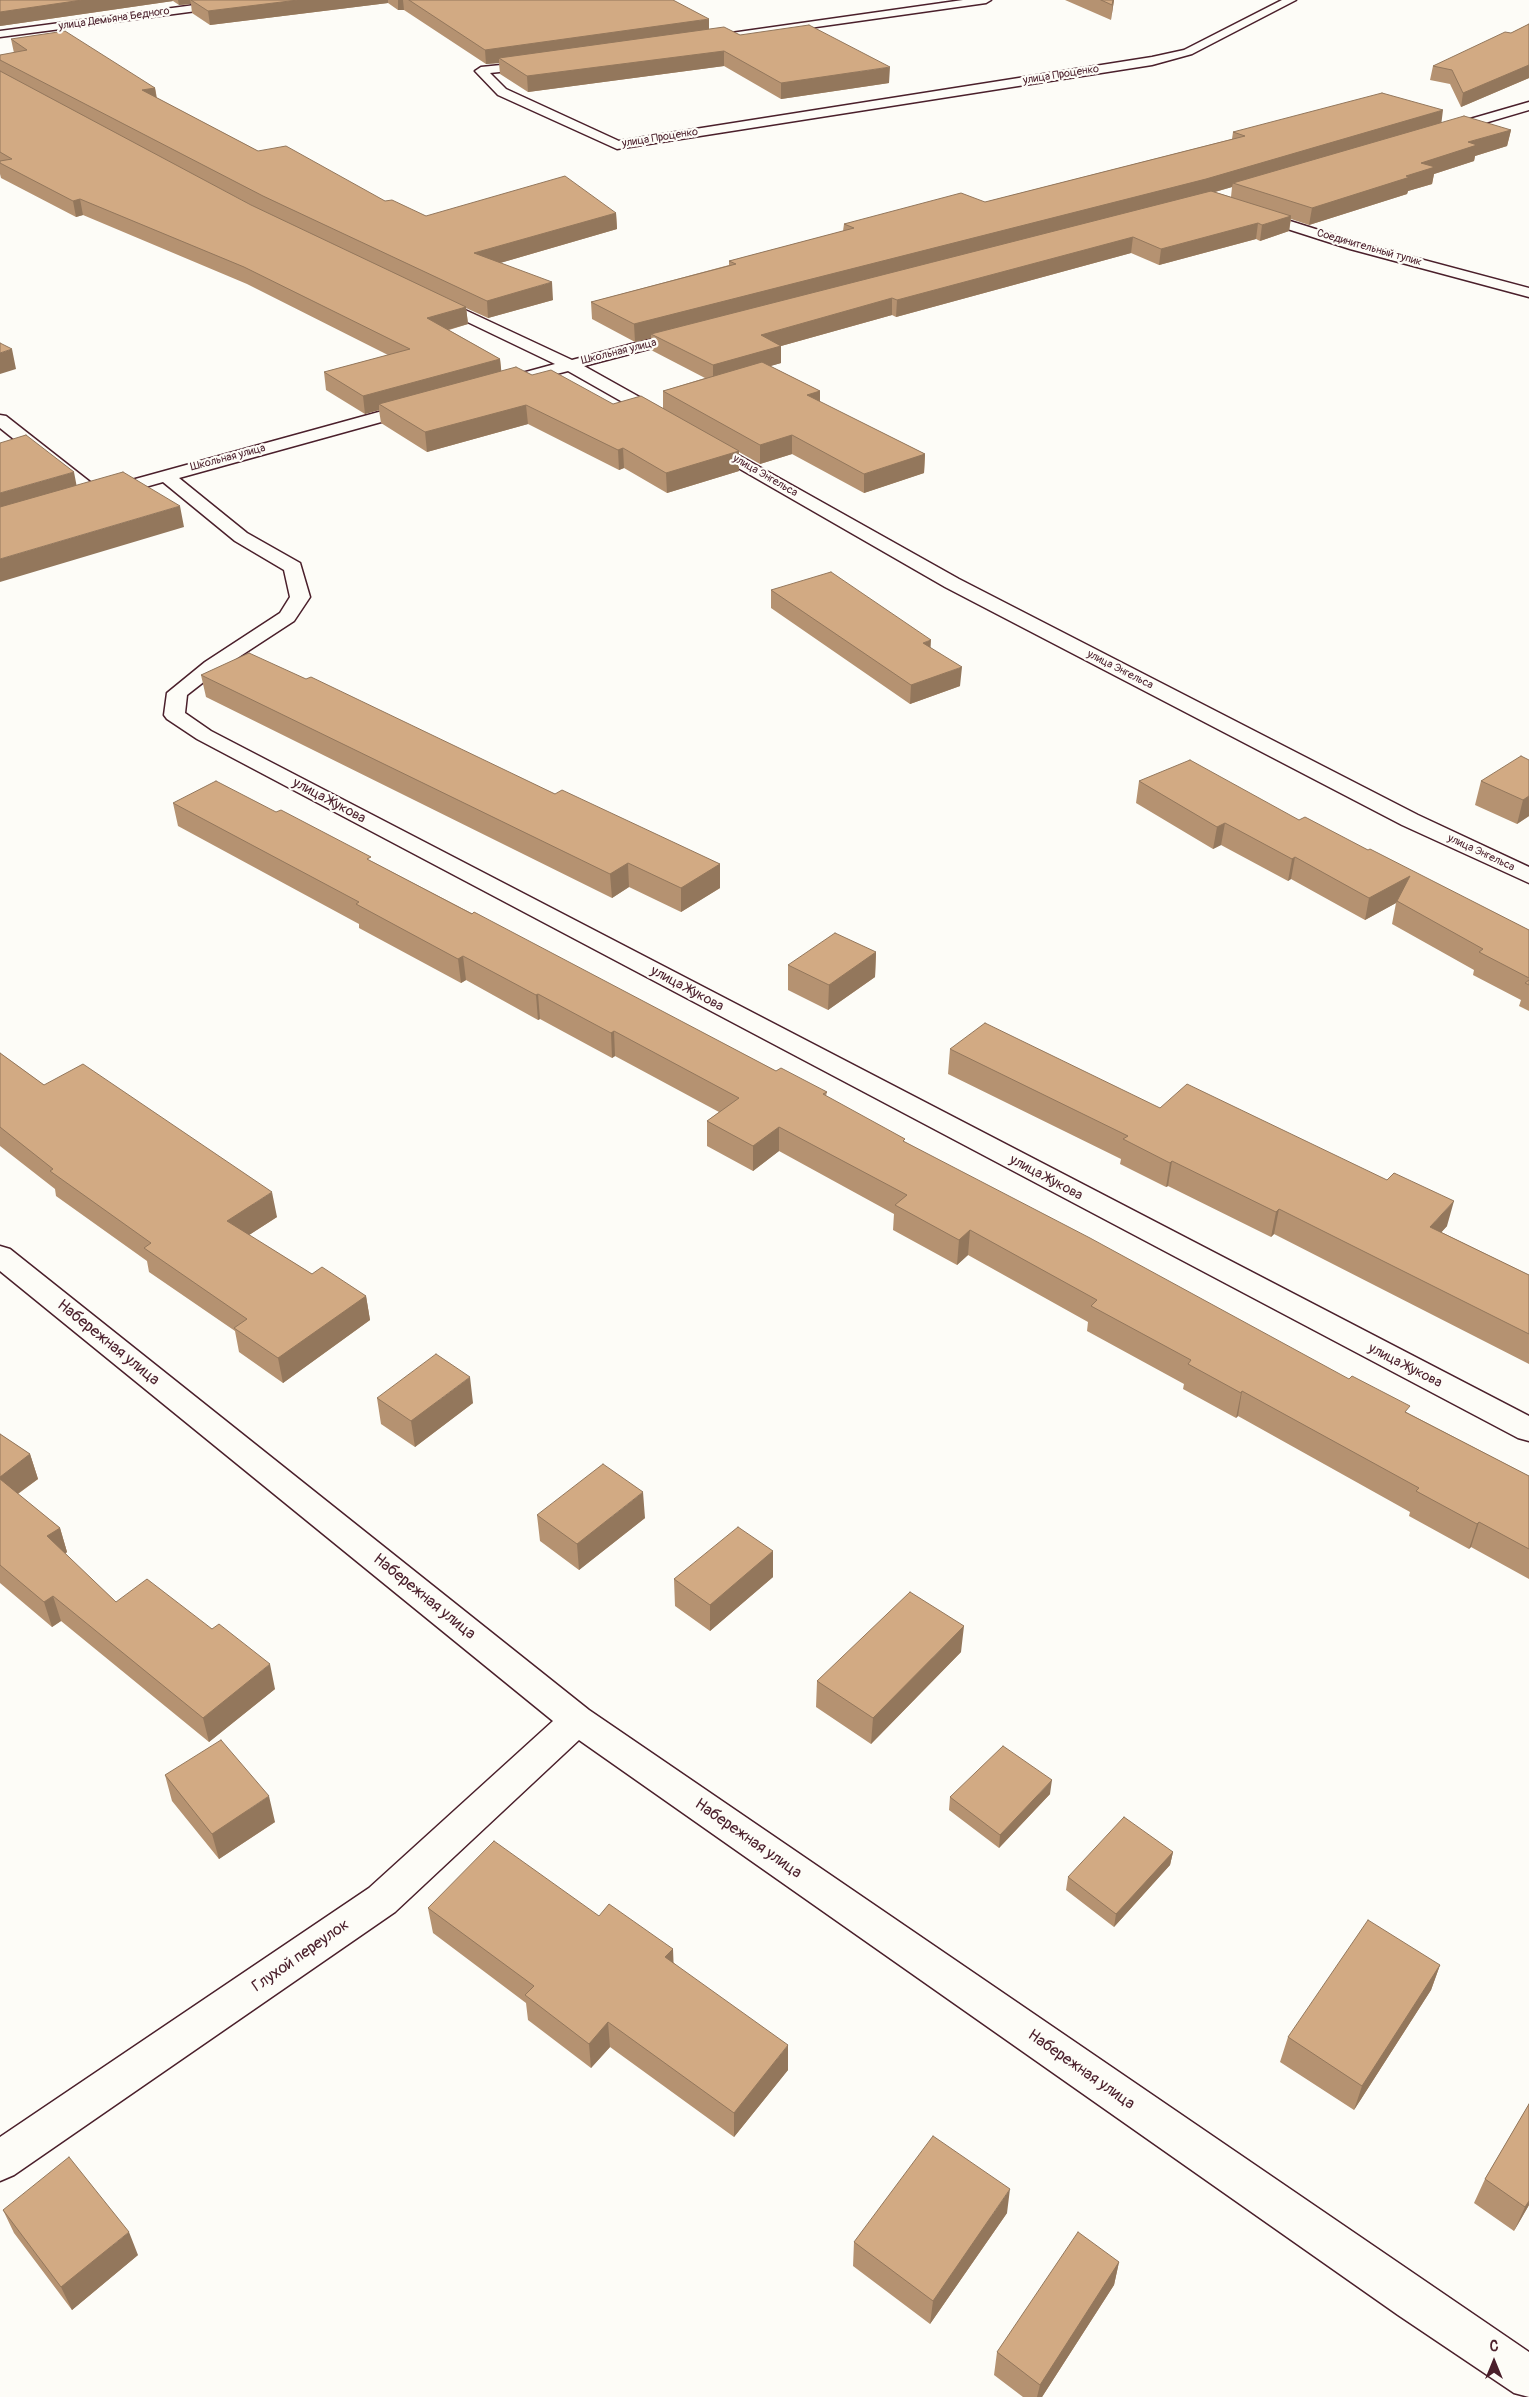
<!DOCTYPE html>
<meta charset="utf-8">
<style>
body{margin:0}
#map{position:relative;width:1529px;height:2397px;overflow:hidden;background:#fdfcf7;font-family:Pangolin,sans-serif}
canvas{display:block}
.north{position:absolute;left:1469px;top:2337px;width:50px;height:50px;-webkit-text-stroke:4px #fdfcf7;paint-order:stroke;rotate:0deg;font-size:14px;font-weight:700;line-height:20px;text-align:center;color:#4a1f2b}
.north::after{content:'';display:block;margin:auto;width:18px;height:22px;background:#4a1f2b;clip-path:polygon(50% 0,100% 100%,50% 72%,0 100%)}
</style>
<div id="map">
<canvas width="1529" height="2397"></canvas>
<div class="north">С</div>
</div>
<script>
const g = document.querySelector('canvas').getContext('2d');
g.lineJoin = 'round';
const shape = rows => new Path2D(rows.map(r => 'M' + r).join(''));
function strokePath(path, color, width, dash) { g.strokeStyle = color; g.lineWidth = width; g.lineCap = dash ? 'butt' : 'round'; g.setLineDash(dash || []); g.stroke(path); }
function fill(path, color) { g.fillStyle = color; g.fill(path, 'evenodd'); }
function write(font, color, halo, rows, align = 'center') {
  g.font = font + ' Pangolin,sans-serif'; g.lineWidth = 4.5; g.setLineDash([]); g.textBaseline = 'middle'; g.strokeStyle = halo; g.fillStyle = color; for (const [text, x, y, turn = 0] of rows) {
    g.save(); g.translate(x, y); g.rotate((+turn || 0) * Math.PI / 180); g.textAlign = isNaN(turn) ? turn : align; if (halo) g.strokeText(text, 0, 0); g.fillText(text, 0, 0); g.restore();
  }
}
const minor = shape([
 [232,0,262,0,257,3,0,37,0,31,232,0],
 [963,0,991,0,986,3,703,43,697,40,703,37,963,0],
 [1282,0,1296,0,1192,54,1152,65,617,149,498,95,475,71,481,67,541,61,543,64,541,67,537,68,490,73,506,89,619,141,1152,57,1184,50,1282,0],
 [1529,102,1529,110,1444,135,1438,131,1439,128,1529,102],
 [1255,210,1360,243,1529,288,1529,297,1350,249,1250,217,1248,214,1250,211,1255,210],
 [433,295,572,360,688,329,694,331,696,334,694,337,584,366,668,413,670,417,668,421,656,421,568,371,495,390,489,388,487,385,489,382,555,364,428,303,425,300,433,295],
 [415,402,421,403,423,407,421,411,179,478,247,533,300,563,310,597,294,621,219,670,187,695,185,713,211,731,1529,1416,1529,1441,1518,1438,197,739,167,719,164,715,167,693,205,662,280,613,290,597,284,570,235,541,163,482,96,501,90,500,0,428,0,415,6,416,99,489,415,402],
 [706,437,959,579,1418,815,1529,867,1529,883,1402,825,945,587,700,446,697,442,700,438,706,437],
 [0,1246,10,1249,589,1710,1529,2352,1529,2397,1514,2393,1398,2315,579,1740,395,1912,14,2175,0,2181,0,2137,369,1888,553,1721,0,1271,0,1246]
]);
const wall = shape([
 [0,0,673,0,709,29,740,35,889,83,781,99,724,66,528,92,500,74,499,63,486,64,404,10,398,10,388,3,210,25,192,13,191,4,179,5,173,1,0,26],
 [1065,0,1114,0,1111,20],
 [1529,24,1529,78,1461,107,1450,84,1430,80,1433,66,1511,33],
 [11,39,155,88,157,98,258,151,385,201,426,216,616,213,617,229,500,263,553,300,488,318,466,308,468,324,449,330,500,359,501,371,532,375,613,404,663,408,663,391,705,378,651,350,651,338,635,342,592,319,591,302,729,265,729,261,843,231,844,224,985,202,1232,139,1233,132,1441,123,1511,130,1507,146,1475,156,1474,161,1434,174,1432,184,1408,191,1407,194,1309,225,1291,219,1289,231,1260,241,1256,239,1159,265,1131,253,896,317,892,315,781,346,781,363,770,366,820,391,820,402,925,454,924,473,864,493,792,454,760,464,739,452,739,471,667,493,624,468,619,470,528,424,427,452,381,423,379,410,365,414,326,390,324,372,388,355,247,284,83,215,76,217,1,178,0,174,0,55,14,53],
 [183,169,260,210,251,205],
 [1232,187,1231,197,1215,192],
 [771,590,930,647,960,686,910,704,771,608],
 [201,675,306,679,555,794,720,864,720,888,681,912,629,887,612,898,206,697],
 [1529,760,1529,816,1517,824,1475,805,1481,781],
 [1139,781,1299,820,1368,850,1529,930,1529,1011,1519,1006,1521,1000,1473,975,1474,970,1392,924,1396,903,1365,920,1291,879,1288,881,1221,845,1213,849,1136,803],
 [173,803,371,861,776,1071,827,1092,826,1096,905,1142,1408,1413,1529,1476,1529,1579,1471,1547,1469,1549,1409,1516,1410,1512,1238,1416,1236,1418,1183,1389,1184,1384,1087,1331,1088,1322,968,1255,957,1265,893,1230,894,1214,779,1151,753,1171,707,1146,707,1121,719,1112,615,1056,612,1058,540,1019,538,1020,466,980,461,983,359,928,359,924,178,826],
 [876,952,875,977,828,1010,788,990,788,965],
 [950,1049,1160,1108,1447,1226,1441,1232,1529,1275,1529,1364,1274,1234,1271,1237,1168,1186,1166,1187,1120,1164,1121,1159,948,1074],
 [0,1053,44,1085,277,1217,249,1235,312,1274,366,1296,370,1320,283,1383,239,1352,235,1331,149,1272,147,1261,56,1196,55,1189,0,1146],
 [377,1398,473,1403,415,1447,381,1424],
 [0,1434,30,1454,38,1479,18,1494,60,1528,67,1552,65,1554,116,1602,275,1689,209,1742,61,1621,52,1627,0,1583],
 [537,1515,645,1518,579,1570,540,1541],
 [773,1551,773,1577,710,1631,675,1606,674,1579],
 [961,1652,871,1744,816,1707,817,1681],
 [165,1775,275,1822,219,1859,172,1801],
 [1050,1794,999,1848,949,1810,950,1797],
 [1173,1852,1170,1865,1114,1927,1066,1890,1068,1877],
 [428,1908,599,1916,674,1963,788,2070,734,2137,610,2047,591,2068,528,2020,526,2003,433,1933],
 [1440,1965,1431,1990,1354,2110,1280,2062,1288,2037],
 [1529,2104,1529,2205,1514,2231,1474,2203,1485,2179],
 [3,2210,138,2255,72,2310,14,2233],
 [1007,2213,930,2324,853,2266,854,2242],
 [1119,2262,1114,2285,1042,2397,1023,2397,994,2375,997,2352]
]);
const shadedWall = shape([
 [82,0,172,0,173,1,0,26,0,12],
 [178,0,190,0,191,4,179,5],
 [298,0,388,0,388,3,210,25,208,11],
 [398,0,403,0,404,10,398,10],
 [1113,0,1114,0,1111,20],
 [709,19,709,33,499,58,499,63,486,64,485,50],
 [724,51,724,66,528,92,527,76],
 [1529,65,1529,78,1461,107,1463,93],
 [890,67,889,83,781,99,781,83],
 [155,88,157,103,142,90],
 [1443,110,1441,126,1233,183,1232,187,1204,195,651,334,651,338,635,342,634,324],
 [1511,130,1507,146,1475,156,1474,161,1434,174,1432,184,1408,191,1407,194,1309,225,1312,208,1406,176,1421,163,1468,142],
 [80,199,83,215,76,217,73,201],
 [616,213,617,229,476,270,474,253],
 [1291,216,1289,231,1260,241,1262,225],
 [1258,223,1256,239,1159,265,1161,249],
 [1133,237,1131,253,896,317,897,300],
 [552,282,553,300,488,318,487,301],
 [892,298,892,315,781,346,781,363,713,383,713,365,761,335],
 [466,307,468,324,429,335,427,318],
 [12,349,16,369,0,374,0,353],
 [500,359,502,377,379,404,379,410,365,414,363,396],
 [820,391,820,409,807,395],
 [526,405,528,424,427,452,425,432],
 [792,435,792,454,760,464,760,445],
 [623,448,624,468,619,470,618,450],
 [739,451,739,471,667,493,666,473],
 [925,454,924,473,864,493,864,474],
 [74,472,78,493,0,515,0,493],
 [180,506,184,527,0,582,0,559],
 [931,640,930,658,923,643],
 [962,667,960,686,910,704,911,685],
 [1529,796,1529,816,1517,824,1523,800],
 [1225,823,1221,845,1213,849,1217,827],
 [1295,857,1291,879,1288,881,1292,859],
 [628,863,629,887,612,898,610,874],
 [720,864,720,888,681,912,681,888],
 [1410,876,1396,903,1365,920,1369,898],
 [876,952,875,977,828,1010,829,985],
 [463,956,466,980,461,983,458,959],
 [538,994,540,1019,538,1020,536,995],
 [614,1031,615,1056,612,1058,611,1033],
 [779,1127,779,1151,753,1171,753,1146],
 [1172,1161,1168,1186,1166,1187,1170,1163],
 [272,1192,277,1217,232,1246,227,1221],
 [1454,1201,1447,1226,1424,1252,1430,1227],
 [1279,1209,1274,1234,1271,1237,1276,1212],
 [970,1230,968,1255,957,1265,959,1240],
 [366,1296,370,1320,283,1383,278,1358],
 [470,1377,473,1403,415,1447,411,1421],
 [1242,1391,1238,1416,1236,1418,1241,1393],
 [30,1454,38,1479,6,1502,0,1483,0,1477],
 [643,1492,645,1518,579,1570,577,1544],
 [1479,1522,1471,1547,1469,1549,1477,1524],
 [60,1528,67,1552,55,1561,47,1536],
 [773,1551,773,1577,710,1631,710,1605],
 [53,1596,61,1621,52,1627,44,1602],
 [964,1626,961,1652,871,1744,873,1718],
 [270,1664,275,1689,209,1742,203,1718],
 [1052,1780,1050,1794,999,1848,1000,1835],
 [269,1796,275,1822,219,1859,212,1834],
 [1173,1852,1170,1865,1114,1927,1116,1914],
 [673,1949,674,1974,665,1957],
 [1440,1965,1431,1990,1354,2110,1362,2086],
 [608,2022,610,2047,591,2068,589,2044],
 [788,2045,788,2070,734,2137,734,2113],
 [1010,2189,1007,2213,930,2324,933,2301],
 [1529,2201,1529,2205,1514,2231,1525,2207],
 [129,2232,138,2255,72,2310,61,2287],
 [1119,2262,1114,2285,1042,2397,1037,2397,1040,2385]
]);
const building = shape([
 [0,0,82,0,0,12,0,0],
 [191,0,298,0,208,11,191,0],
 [409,0,673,0,709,19,485,50,409,0],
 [1101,0,1113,0,1112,5,1101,0],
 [1529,24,1529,65,1463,93,1452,70,1433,66,1505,32,1511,33,1529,24],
 [809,25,890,67,781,83,724,51,527,76,499,58,724,27,740,35,809,25],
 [65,31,155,88,142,90,258,151,286,146,385,201,392,200,426,216,565,176,616,213,474,253,552,282,487,301,263,196,0,60,0,55,27,50,11,39,65,31],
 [0,71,251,205,466,307,427,318,500,359,363,396,324,372,410,349,244,267,80,199,73,201,0,163,0,161,12,159,0,152,0,71],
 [1382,93,1443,110,1206,179,634,324,591,302,736,264,729,261,854,228,844,224,961,193,985,202,1245,136,1233,132,1382,93],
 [1464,116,1511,130,1468,142,1477,145,1421,163,1435,167,1406,176,1410,177,1312,208,1233,183,1464,116],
 [1211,191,1291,216,1262,225,1258,223,1161,249,1133,237,897,300,892,298,761,335,781,346,713,365,651,334,1211,191],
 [0,343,12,349,0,353,0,343],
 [762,362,820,391,807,395,925,454,864,474,792,435,760,445,663,391,762,362],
 [516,367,532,375,551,370,613,404,641,396,739,451,666,473,623,448,618,450,526,405,425,432,379,404,516,367],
 [26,435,74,472,0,493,0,443,26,435],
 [123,472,180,506,0,559,0,507,123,472],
 [831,572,931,640,923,643,962,667,911,685,771,590,831,572],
 [249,653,306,679,311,677,555,794,562,790,720,864,681,888,628,863,610,874,201,675,249,653],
 [1521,756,1529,760,1529,796,1523,800,1481,781,1521,756],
 [1190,760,1299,820,1305,817,1368,850,1370,849,1529,930,1529,978,1479,952,1483,949,1397,901,1410,876,1369,898,1295,857,1292,859,1225,823,1217,827,1139,781,1190,760],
 [216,781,276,812,281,810,371,857,367,859,472,914,474,912,776,1071,781,1068,827,1092,823,1094,905,1139,903,1141,1090,1238,1349,1379,1352,1376,1410,1406,1405,1412,1529,1476,1529,1549,1479,1522,1477,1524,1416,1491,1419,1488,1242,1391,1241,1393,1188,1364,1191,1360,1091,1306,1097,1300,970,1230,959,1240,895,1205,907,1195,779,1127,753,1146,707,1121,739,1098,614,1031,611,1033,538,994,536,995,463,956,458,959,356,904,359,902,173,803,216,781],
 [835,933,876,952,829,985,788,965,835,933],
 [1529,980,1529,985,1525,983,1529,980],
 [985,1023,1160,1108,1187,1084,1387,1180,1394,1173,1454,1201,1430,1227,1529,1275,1529,1334,1279,1209,1276,1212,1172,1161,1170,1163,1123,1139,1128,1136,950,1049,985,1023],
 [0,1053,44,1085,83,1064,272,1192,227,1221,312,1274,322,1267,366,1296,278,1358,234,1328,247,1319,144,1248,151,1243,50,1171,53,1169,0,1127,0,1053],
 [436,1354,470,1377,411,1421,377,1398,436,1354],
 [0,1434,30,1454,0,1477,0,1434],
 [603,1464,643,1492,577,1544,537,1515,603,1464],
 [0,1479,60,1528,47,1536,116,1602,147,1579,212,1629,219,1624,270,1664,203,1718,53,1596,44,1602,0,1565,0,1479],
 [738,1527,773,1551,710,1605,674,1579,738,1527],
 [910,1592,964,1626,873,1718,817,1681,910,1592],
 [221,1740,269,1796,212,1834,165,1775,221,1740],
 [1003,1746,1052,1780,1000,1835,950,1797,1003,1746],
 [1124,1817,1173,1852,1116,1914,1068,1877,1124,1817],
 [494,1841,599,1916,609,1904,673,1949,665,1957,788,2045,734,2113,608,2022,589,2044,525,1995,534,1986,428,1908,494,1841],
 [1368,1920,1440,1965,1362,2086,1288,2037,1368,1920],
 [1529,2104,1529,2201,1525,2207,1485,2179,1529,2104],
 [933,2136,1010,2189,933,2301,854,2242,933,2136],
 [69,2157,129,2232,61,2287,3,2210,69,2157],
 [1078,2232,1119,2262,1040,2385,997,2352,1078,2232]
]);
const farStreetnames = [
 ["улица Демьяна Бедного",114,19,-8],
 ["улица Проценко",1061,75,-9],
 ["улица Проценко",660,138,-9],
 ["Соединительный тупик",1369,248,16],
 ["Школьная улица",619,352,-14],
 ["Школьная улица",228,458,-15],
 ["улица Энгельса",765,476,30],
 ["улица Энгельса",1120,670,27],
 ["улица Энгельса",1481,853,25]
];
const streetNames = [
 ["улица Жукова",329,801,28],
 ["улица Жукова",687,989,28],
 ["улица Жукова",1046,1178,28],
 ["улица Жукова",1405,1366,27]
];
const nearStreetnames = [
 ["Набережная улица",108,1343,39],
 ["Набережная улица",424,1597,39],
 ["Набережная улица",748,1839,35],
 ["Глухой переулок",301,1956,-35],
 ["Набережная улица",1081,2070,35]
];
strokePath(minor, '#4a1f2b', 3);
fill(minor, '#fdfcf7');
fill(wall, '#b59271');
fill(shadedWall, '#93775c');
fill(building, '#d2aa83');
strokePath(building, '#93775c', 1);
write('11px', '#4a1f2b', '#fdfcf7', farStreetnames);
write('14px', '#4a1f2b', '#fdfcf7', streetNames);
write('16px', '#4a1f2b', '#fdfcf7', nearStreetnames);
</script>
